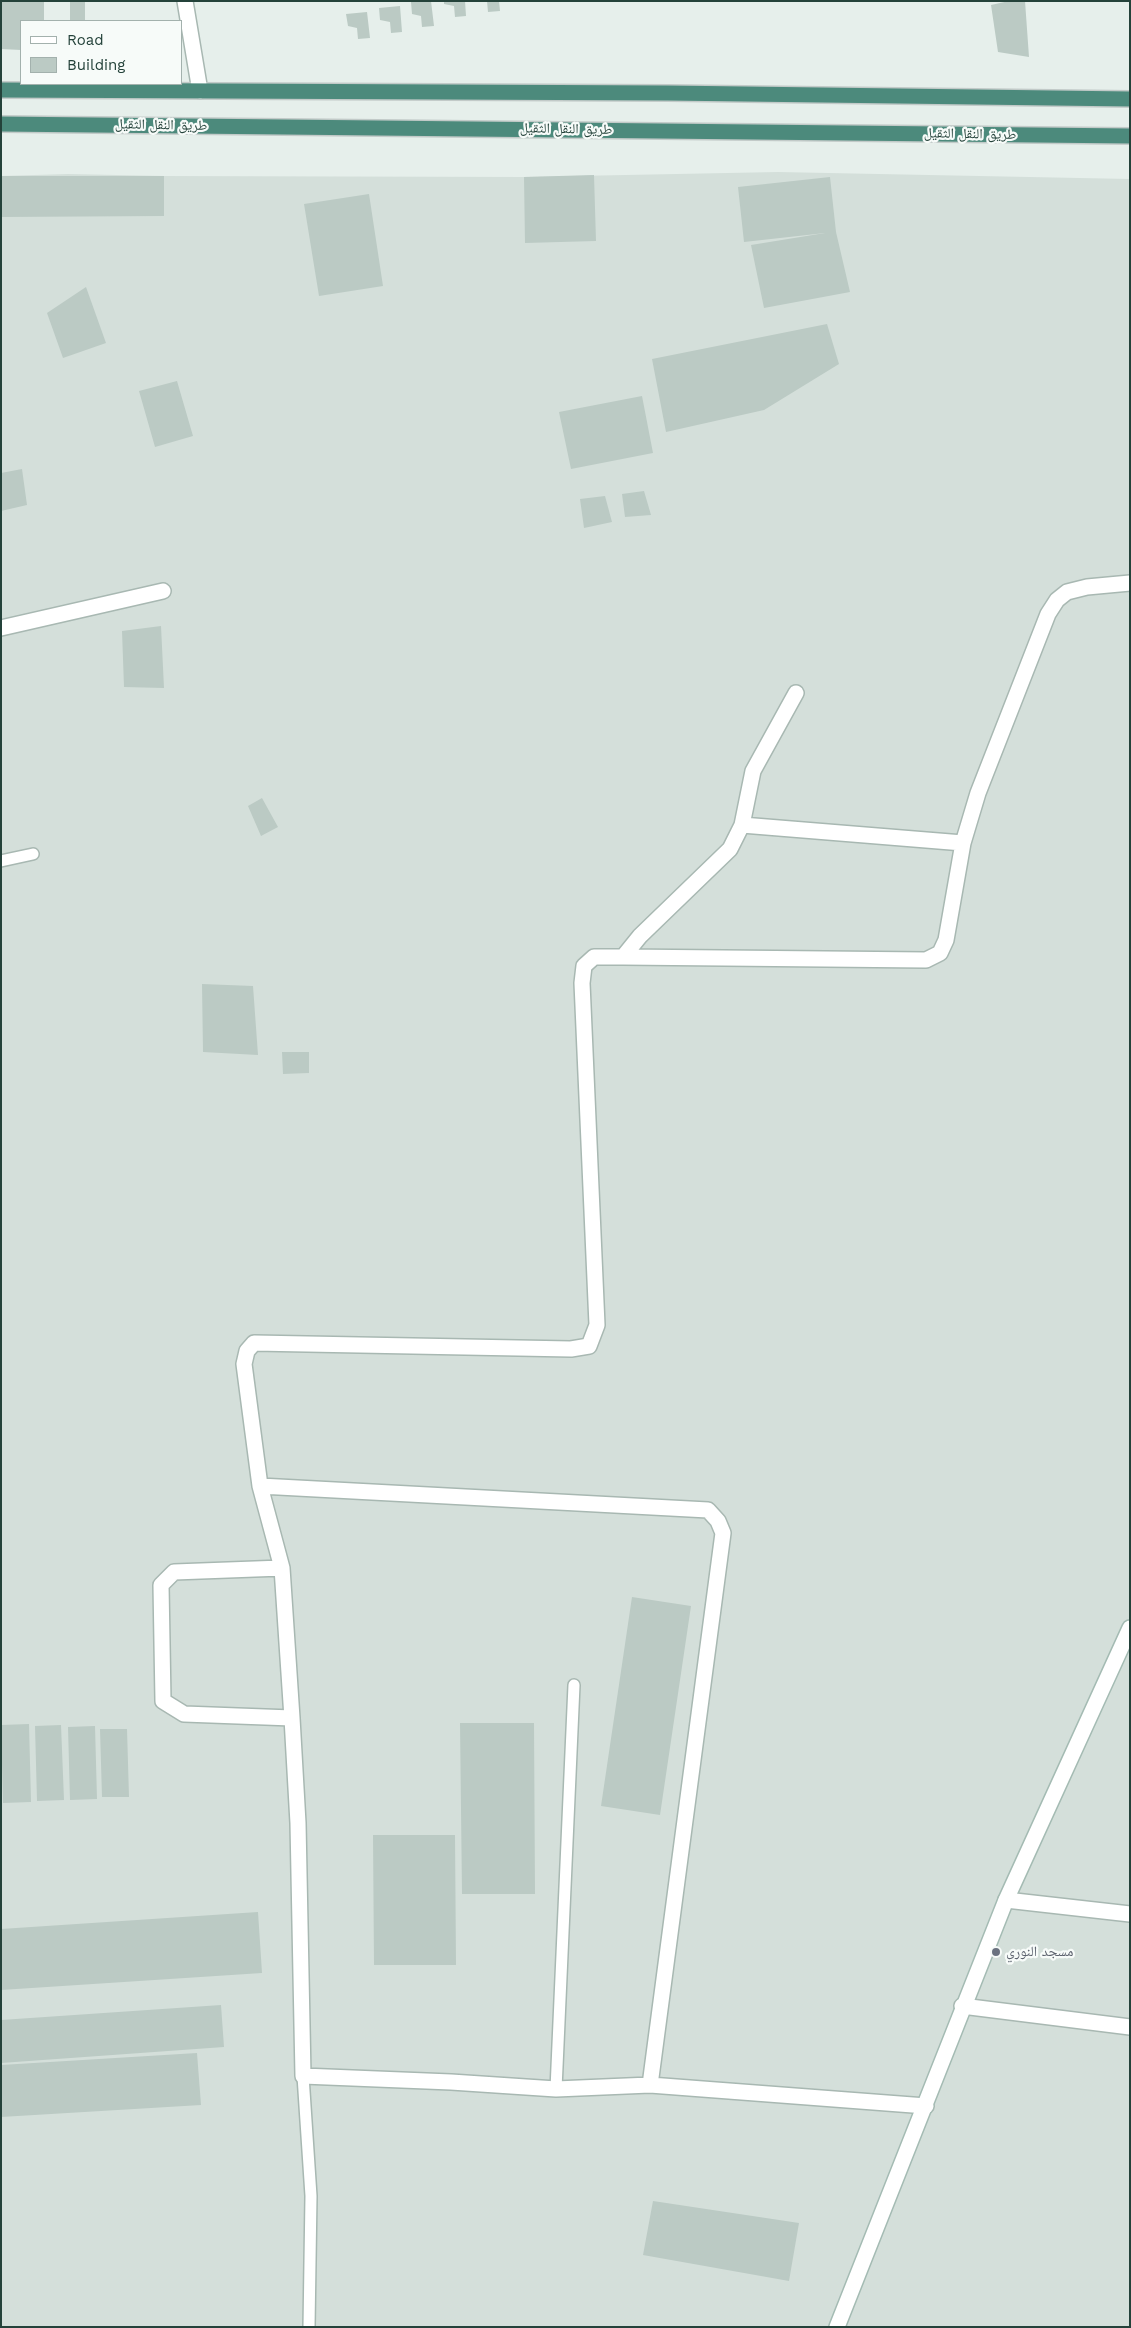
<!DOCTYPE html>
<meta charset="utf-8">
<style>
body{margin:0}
#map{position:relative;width:1131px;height:2328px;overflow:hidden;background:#e6efeb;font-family:"Work Sans",sans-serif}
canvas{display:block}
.frame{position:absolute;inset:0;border:2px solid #24423a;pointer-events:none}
.legend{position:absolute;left:20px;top:20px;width:162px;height:65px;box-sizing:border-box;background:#f7fbf9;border:1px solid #a3b1ad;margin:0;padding:6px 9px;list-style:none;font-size:15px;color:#24423a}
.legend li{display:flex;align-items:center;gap:10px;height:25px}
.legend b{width:25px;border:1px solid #a3b1ad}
</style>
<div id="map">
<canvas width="1131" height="2328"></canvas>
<div class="frame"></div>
<ul class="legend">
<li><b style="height:6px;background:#fff"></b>Road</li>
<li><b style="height:14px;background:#bbcac4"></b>Building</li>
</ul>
</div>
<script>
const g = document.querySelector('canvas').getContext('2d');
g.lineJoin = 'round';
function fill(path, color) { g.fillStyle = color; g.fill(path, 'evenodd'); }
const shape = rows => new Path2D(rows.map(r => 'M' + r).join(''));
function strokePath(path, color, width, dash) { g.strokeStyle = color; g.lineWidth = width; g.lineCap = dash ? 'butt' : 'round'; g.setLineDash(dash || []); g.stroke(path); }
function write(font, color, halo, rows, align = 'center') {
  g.font = font + ' "Work Sans","Noto Naskh Arabic",sans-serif'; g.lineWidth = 4.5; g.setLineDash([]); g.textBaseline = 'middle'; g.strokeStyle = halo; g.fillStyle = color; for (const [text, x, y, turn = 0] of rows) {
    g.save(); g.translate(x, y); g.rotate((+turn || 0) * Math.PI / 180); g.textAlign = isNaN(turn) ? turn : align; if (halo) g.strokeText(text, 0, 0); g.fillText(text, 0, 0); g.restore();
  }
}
const built = shape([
 [778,172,1130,179,1130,2327,1,2327,1,176,68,174,164,176,524,177]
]);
const building = shape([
 [1,1,44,1,44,21,21,21,21,50,1,49],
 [70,1,85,1,85,21,70,21],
 [431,1,434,26,422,27,421,16,412,14,411,2],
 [444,1,465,1,466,16,455,17,454,6,444,4],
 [487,1,499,1,500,11,488,12],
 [1009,1,1025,1,1029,57,998,52,991,5],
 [400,6,402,32,391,33,390,22,380,20,379,8],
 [367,12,370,38,358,39,357,28,348,26,346,14],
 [594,175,596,241,525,243,524,177],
 [1,176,164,176,164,216,1,217],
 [830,177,836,232,850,292,764,308,751,245,825,233,744,242,738,187],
 [369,194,383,286,319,296,304,204],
 [86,287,106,343,63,358,47,313],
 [827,324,839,364,764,410,666,432,652,359],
 [177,381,193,436,155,447,139,391],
 [642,396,653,453,571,469,559,412],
 [22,469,27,505,1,511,1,473],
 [644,491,651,515,625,517,622,494],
 [605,496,612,522,584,528,580,499],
 [161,626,164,688,124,687,122,631],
 [262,798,278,827,261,836,248,806],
 [202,984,253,986,258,1055,203,1052],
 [282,1052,309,1052,309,1073,283,1074],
 [632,1597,691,1606,660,1815,601,1806],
 [460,1723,534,1723,535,1894,462,1894],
 [29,1724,31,1802,3,1803,1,1725],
 [61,1725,64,1800,37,1801,35,1726],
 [95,1726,97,1799,70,1800,68,1727],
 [100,1729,127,1729,129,1797,102,1797],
 [373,1835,455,1835,456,1965,374,1965],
 [258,1912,262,1973,1,1990,1,1929],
 [221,2005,224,2047,1,2063,1,2020],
 [197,2053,201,2105,1,2117,1,2065],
 [653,2201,799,2223,789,2281,643,2255]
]);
const service = shape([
 [1,861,33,854],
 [303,2076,311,2196,309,2327],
 [556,2089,574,1685]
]);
const minor = shape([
 [185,1,200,91],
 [1,628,163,591],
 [796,693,753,771,742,825,730,849,640,936,623,957,926,960,940,953,946,940,963,843,978,793,1048,614,1057,600,1067,592,1087,587,1130,583],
 [742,825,963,843],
 [623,957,594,957,584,966,582,983,597,1325,589,1346,571,1349,254,1343,247,1351,244,1364,260,1486,708,1510,718,1521,723,1533,650,2085],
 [260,1486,282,1568],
 [292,1718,184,1714,163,1701,161,1585,174,1572,282,1568,292,1718,298,1823,303,2076,451,2082,556,2089,650,2085,926,2106],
 [1006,1900,1130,1914],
 [962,2006,1130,2027]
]);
const secondary = shape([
 [837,2327,1006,1900,1130,1628]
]);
const trunk = shape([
 [1,90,668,93,1130,99],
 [1,124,1130,136]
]);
const markers = [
 [996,1952,5,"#6b7280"]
];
const streetNames = [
 ["طريق النقل الثقيل",161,125,1],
 ["طريق النقل الثقيل",566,129,1],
 ["طريق النقل الثقيل",970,134,1]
];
const worshipNames = [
 ["مسجد النوري",1006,1952]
];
fill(built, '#d4dfda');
fill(building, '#bbcac4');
strokePath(service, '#a8b8b2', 14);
strokePath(minor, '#a8b8b2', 18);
strokePath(secondary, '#a4bbb3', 18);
strokePath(trunk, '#c2cac8', 18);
strokePath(service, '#fff', 11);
strokePath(minor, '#fff', 15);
strokePath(secondary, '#fff', 15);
strokePath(trunk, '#4c8a7c', 15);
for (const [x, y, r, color] of markers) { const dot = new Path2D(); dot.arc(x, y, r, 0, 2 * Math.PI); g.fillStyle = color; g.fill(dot); strokePath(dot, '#f7fbf9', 2); }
write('14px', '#24423a', '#f7fbf9', streetNames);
write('14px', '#5b616d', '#f7fbf9', worshipNames, 'left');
</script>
